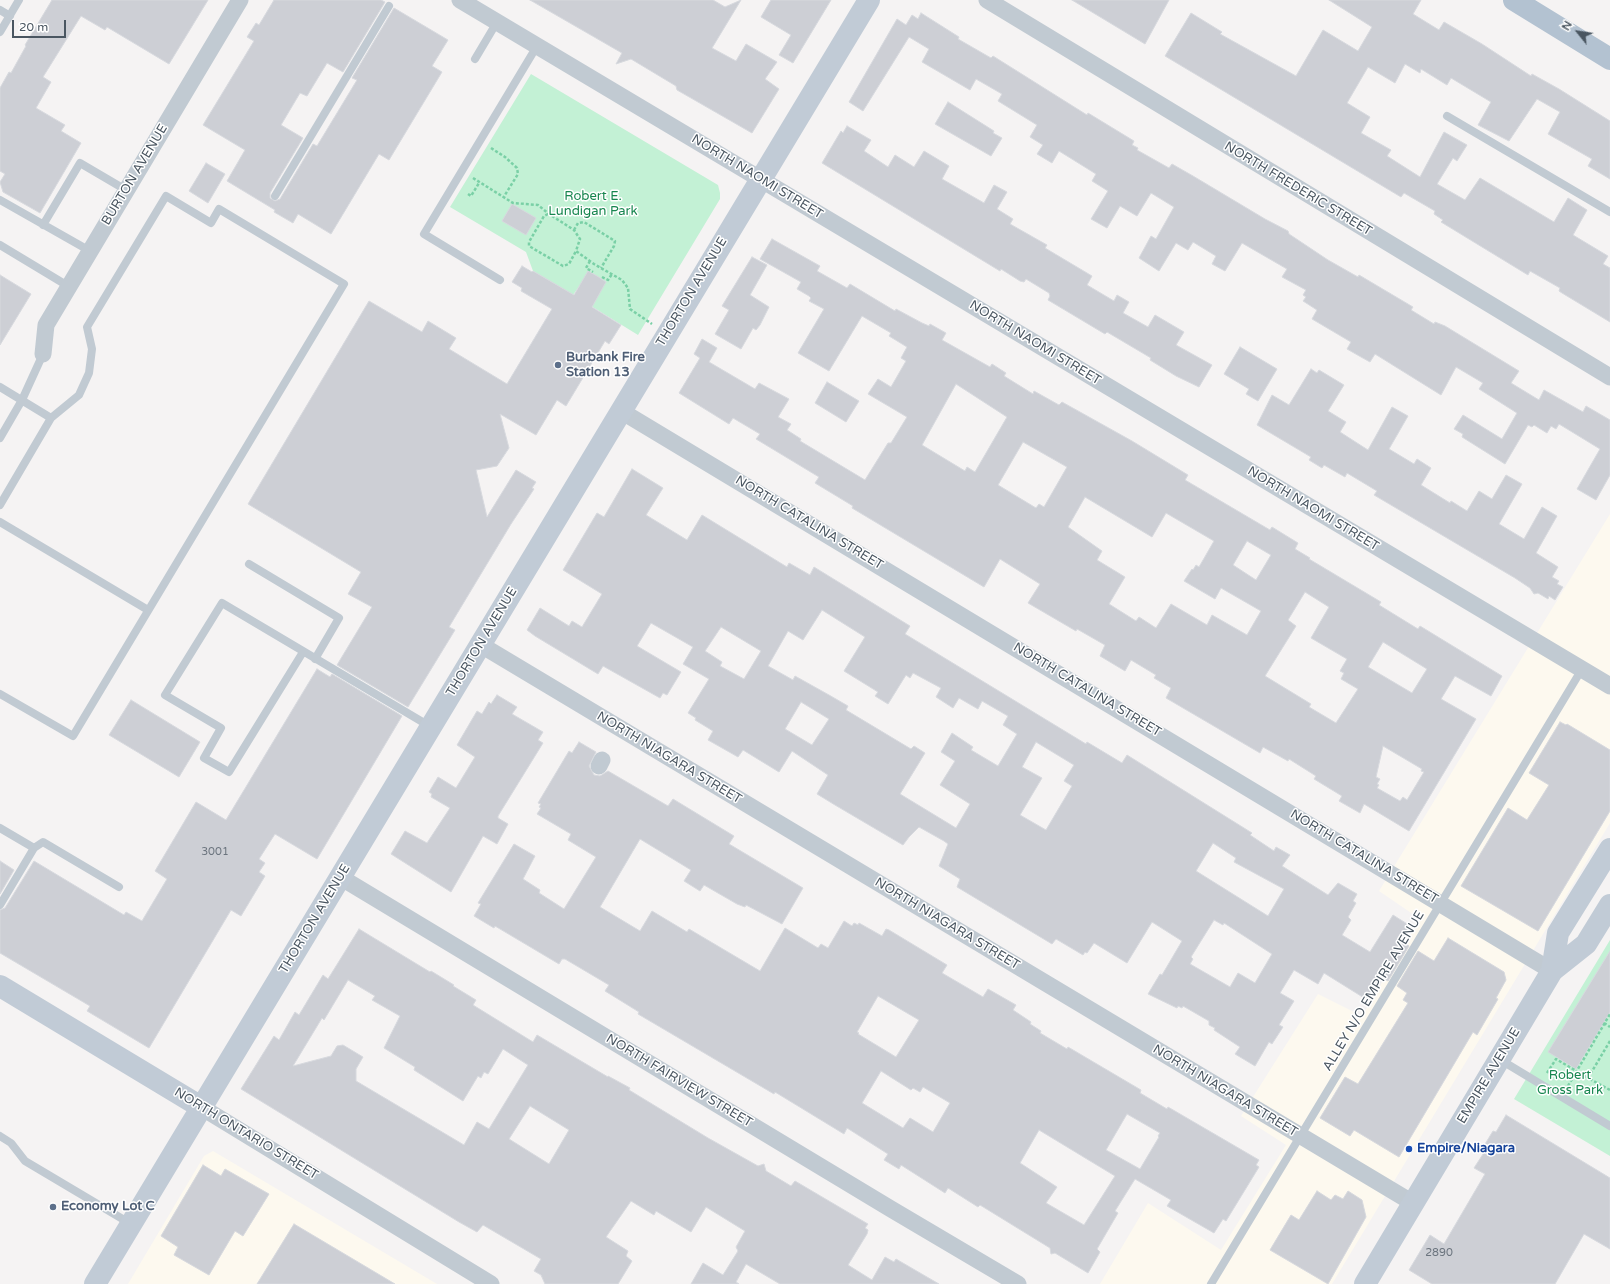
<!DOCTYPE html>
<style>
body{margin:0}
#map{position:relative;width:1610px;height:1284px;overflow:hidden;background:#f5f3f3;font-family:"Varela Round",sans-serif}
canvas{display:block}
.north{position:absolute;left:1558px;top:12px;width:40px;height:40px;-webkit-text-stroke:3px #fff;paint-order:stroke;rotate:300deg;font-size:11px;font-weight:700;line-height:16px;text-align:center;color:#4a5661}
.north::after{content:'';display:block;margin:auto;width:14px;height:18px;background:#4a5661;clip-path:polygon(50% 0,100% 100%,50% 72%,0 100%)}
.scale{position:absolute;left:12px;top:20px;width:54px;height:18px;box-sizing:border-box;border:2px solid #4a5661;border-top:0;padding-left:5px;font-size:12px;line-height:14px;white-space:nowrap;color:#4a5661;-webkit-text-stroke:3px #fff;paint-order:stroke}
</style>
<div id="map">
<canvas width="1610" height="1284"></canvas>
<div class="north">N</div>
<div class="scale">20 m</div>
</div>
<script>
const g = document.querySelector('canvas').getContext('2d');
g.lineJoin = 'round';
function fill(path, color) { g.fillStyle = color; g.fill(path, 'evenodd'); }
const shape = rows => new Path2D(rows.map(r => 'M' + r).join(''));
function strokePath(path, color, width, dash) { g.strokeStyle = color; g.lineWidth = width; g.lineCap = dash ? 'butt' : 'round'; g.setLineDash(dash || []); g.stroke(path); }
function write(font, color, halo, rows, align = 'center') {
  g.font = font + ' "Varela Round",sans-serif'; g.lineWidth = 3; g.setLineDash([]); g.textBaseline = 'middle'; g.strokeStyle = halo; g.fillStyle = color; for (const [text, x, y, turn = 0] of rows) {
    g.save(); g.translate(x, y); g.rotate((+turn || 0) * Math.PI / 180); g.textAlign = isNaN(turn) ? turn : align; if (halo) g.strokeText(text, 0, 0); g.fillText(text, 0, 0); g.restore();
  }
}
const commercial = shape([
 [1610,514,1610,823,1332,1284,1100,1284,1148,1203,1221,1250,1286,1145,1241,1116,1318,994,1362,1016,1420,919,1379,891],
 [213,1151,437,1284,128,1284,204,1156]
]);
const green = shape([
 [531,74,718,185,720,193,720,199,638,335,591,306,598,295,580,285,573,295,533,271,526,252,450,207],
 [1610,940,1610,1156,1514,1099]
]);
const building = shape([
 [52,0,208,0,169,64,107,27,105,30,81,16,43,77,51,82,36,108,65,125,61,131,81,143,40,213,3,192,0,182,5,174,0,171,0,88,9,72,11,73,26,46,25,45,52,0],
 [274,0,381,0,385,2,343,72,327,63,307,96,300,93,281,125,303,138,270,193,270,198,275,201,280,199,313,144,317,146,357,80,352,78,394,8,448,40,432,66,442,72,389,160,379,154,331,234,298,214,293,223,274,212,275,210,227,181,245,150,203,125,254,41,247,37,256,23,259,25,274,0],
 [530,0,713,0,725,7,741,0,712,48,736,61,746,44,777,62,765,79,779,89,752,133,677,90,676,86,631,59,616,64,622,53,530,0],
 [771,0,831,0,793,63,779,55,791,35,761,17,771,0],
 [1072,0,1169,0,1145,44,1072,0],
 [1329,0,1421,0,1413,14,1439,30,1444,22,1482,44,1531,76,1532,74,1559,89,1610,121,1610,179,1588,166,1592,159,1548,134,1560,112,1537,99,1509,141,1478,125,1491,102,1451,78,1447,85,1421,69,1420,73,1405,64,1395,83,1368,67,1347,103,1370,117,1361,133,1391,150,1387,156,1420,177,1444,132,1467,145,1457,161,1453,158,1437,184,1465,200,1480,178,1554,222,1568,198,1587,210,1573,235,1608,256,1603,264,1610,268,1610,322,1562,293,1559,291,1560,288,1530,271,1528,275,1441,222,1443,220,1434,214,1435,211,1404,193,1401,197,1165,56,1191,13,1222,32,1220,34,1296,76,1323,30,1358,51,1372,27,1329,0],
 [921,13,959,37,958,39,991,58,993,56,1087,115,1088,113,1134,141,1132,145,1138,148,1137,150,1169,168,1172,164,1193,176,1265,219,1288,231,1289,234,1328,260,1358,277,1359,275,1413,307,1411,310,1434,324,1435,322,1445,326,1519,371,1511,383,1539,400,1544,390,1583,412,1586,406,1610,420,1610,475,1596,500,1577,489,1600,449,1559,424,1556,429,1551,426,1547,433,1534,425,1532,427,1528,425,1505,464,1462,437,1463,434,1454,429,1463,415,1502,439,1517,413,1479,389,1483,383,1456,367,1441,395,1375,354,1370,362,1361,357,1347,349,1351,342,1312,319,1317,310,1303,301,1306,297,1303,295,1306,290,1282,277,1287,269,1242,243,1225,271,1212,264,1216,256,1193,242,1188,250,1176,243,1159,271,1139,258,1151,236,1156,239,1174,207,1151,193,1137,216,1120,206,1107,228,1091,219,1108,191,1092,181,1096,174,1059,151,1052,163,1037,154,1043,145,1030,137,1037,125,998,101,1002,94,976,79,970,90,922,62,929,49,909,37,863,111,849,102,897,19,906,25,912,15,918,19,921,13],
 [948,102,994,131,993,133,1002,138,991,156,935,124,948,102],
 [847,126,871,140,864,151,888,167,895,155,914,167,924,151,949,166,942,179,984,203,994,185,1007,192,997,209,1013,219,1010,224,1047,245,1045,248,1092,276,1087,285,1114,301,1117,295,1129,302,1123,313,1148,327,1155,315,1184,332,1176,345,1212,365,1199,387,1176,376,1150,360,1151,358,1107,332,1105,334,1048,300,1050,296,1049,293,1026,279,1024,282,1020,281,1001,269,1000,271,822,163,841,131,843,133,847,126],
 [206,163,225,174,208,203,189,191,206,163],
 [512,204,536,218,526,235,502,221,512,204],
 [772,239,820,266,817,271,847,288,850,284,895,311,896,309,922,323,929,326,930,324,946,333,942,340,990,367,992,364,1006,373,1004,376,1033,394,1034,391,1059,405,1062,402,1132,441,1188,475,1185,480,1270,530,1272,527,1298,543,1295,549,1310,558,1309,559,1381,602,1379,605,1418,629,1420,626,1502,676,1491,696,1455,676,1441,699,1476,719,1409,831,1364,804,1360,813,1339,801,1342,796,1314,779,1316,776,1289,759,1288,761,1263,747,1260,753,1166,698,1171,688,1154,678,1156,675,1131,660,1125,671,1100,656,1105,645,1077,629,1076,631,1028,603,1040,584,1000,559,984,587,852,508,853,506,815,483,819,477,756,439,760,434,733,418,729,424,679,393,700,358,694,354,702,339,717,348,709,362,755,389,759,383,789,399,778,417,791,424,787,430,801,439,800,441,865,480,888,443,891,443,907,417,868,394,878,379,891,387,906,361,901,358,907,347,889,336,891,333,862,316,829,371,798,353,824,309,809,301,811,298,809,296,797,289,801,282,760,259,772,239],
 [956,384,1007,417,975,472,967,467,965,471,922,445,956,384],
 [1023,442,1067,467,1044,507,1039,504,1036,508,998,485,1023,442],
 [1085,497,1152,537,1166,513,1214,541,1199,567,1196,565,1193,570,1192,569,1184,581,1215,599,1221,588,1261,611,1247,635,1212,615,1207,625,1171,604,1156,628,1139,617,1136,621,1109,604,1125,577,1097,560,1102,551,1068,527,1085,497],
 [1247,541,1271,555,1256,580,1233,565,1247,541],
 [1305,592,1329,607,1311,638,1347,659,1340,671,1344,673,1341,679,1358,689,1336,723,1309,707,1311,704,1265,676,1296,626,1288,620,1305,592],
 [1383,642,1427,669,1412,693,1368,667,1383,642],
 [1383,746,1422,769,1421,771,1424,772,1407,800,1403,797,1400,801,1377,788,1379,785,1377,784,1380,779,1376,777,1383,746],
 [752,257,767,265,750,295,769,307,760,325,756,330,753,328,741,349,715,334,729,310,722,306,752,257],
 [522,266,532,272,533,271,574,295,588,271,597,276,606,282,592,307,621,325,609,344,605,341,566,406,557,400,536,435,500,414,509,448,497,466,476,470,487,517,516,470,536,482,532,488,534,489,511,524,449,627,455,630,408,707,337,665,372,607,348,594,361,572,248,504,369,301,422,332,428,321,456,338,449,349,507,384,552,309,521,291,522,288,512,282,522,266],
 [0,275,31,294,0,345,0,275],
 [1240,347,1277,369,1258,401,1246,394,1249,389,1224,374,1240,347],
 [1311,369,1317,373,1319,370,1344,385,1328,411,1346,422,1340,432,1368,450,1392,407,1408,416,1389,449,1414,464,1417,459,1431,468,1421,485,1450,503,1451,501,1467,511,1479,491,1492,499,1506,475,1522,484,1499,524,1524,539,1542,507,1557,516,1536,553,1558,567,1552,577,1559,581,1557,584,1563,587,1555,600,1549,596,1548,599,1538,593,1534,594,1530,588,1515,578,1374,495,1377,491,1347,473,1345,477,1324,465,1322,468,1309,460,1311,457,1257,425,1272,395,1289,405,1311,369],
 [827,382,859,401,846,422,815,403,827,382],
 [632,469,663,488,646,515,687,540,702,515,787,567,789,563,810,575,814,567,910,626,905,634,1086,744,1087,742,1122,763,1127,755,1252,833,1250,835,1274,851,1276,847,1290,855,1282,866,1328,895,1338,883,1357,894,1353,901,1356,903,1348,917,1351,920,1342,935,1370,952,1393,915,1412,927,1403,942,1409,946,1388,981,1383,978,1369,1001,1324,973,1318,984,1294,970,1280,993,1294,1001,1279,1025,1283,1027,1272,1044,1269,1042,1255,1066,1235,1054,1240,1047,1214,1030,1215,1028,1209,1025,1209,1021,1183,1006,1182,1008,1178,1006,1177,1008,1148,994,1160,974,1162,975,1182,941,1152,922,1127,963,1094,943,1087,953,1085,952,1083,955,1056,939,1052,944,957,887,960,879,939,866,948,844,944,841,919,827,909,837,903,845,835,805,817,794,828,775,792,751,779,772,743,750,738,757,708,740,713,731,695,720,696,718,688,713,709,679,683,664,693,647,651,623,637,646,681,672,667,695,663,693,660,698,603,666,598,674,535,636,527,630,540,608,569,626,572,621,582,627,602,594,563,570,597,513,604,517,632,469],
 [822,610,865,637,844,671,878,692,875,696,888,704,906,675,910,678,913,673,941,688,936,697,953,708,959,698,978,709,982,701,1008,716,1003,725,1017,734,998,766,971,750,973,747,952,733,941,752,955,761,940,785,970,804,956,828,900,794,925,753,914,746,911,749,846,710,848,706,829,695,795,676,793,680,768,666,788,631,803,640,822,610],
 [721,627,761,651,744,679,720,666,722,662,705,651,721,627],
 [801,702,829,719,812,745,785,729,801,702],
 [1036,742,1074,765,1064,781,1072,786,1046,830,1020,815,1042,778,1022,767,1036,742],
 [1213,843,1236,858,1234,862,1284,889,1268,916,1196,871,1213,843],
 [1214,920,1223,925,1224,923,1272,954,1255,983,1238,973,1230,987,1190,964,1193,959,1191,957,1214,920],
 [317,669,330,677,332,674,402,716,317,859,275,834,259,859,265,863,259,872,265,876,241,916,231,910,149,1048,87,1011,90,1006,0,953,0,910,5,908,34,861,124,915,126,912,142,921,167,879,155,871,196,802,226,820,317,669],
 [497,695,517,707,512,714,543,732,538,740,543,743,498,816,498,818,508,824,497,844,483,836,451,892,391,854,405,831,427,843,450,808,431,797,432,794,429,792,438,777,456,788,475,757,457,745,477,711,482,714,489,702,491,704,497,695],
 [131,700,200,742,179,777,109,735,131,700],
 [1560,722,1566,725,1567,724,1610,750,1610,811,1538,931,1461,886,1508,808,1527,820,1549,785,1529,773,1560,722],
 [579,742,596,752,589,766,594,775,600,776,608,771,668,806,673,799,734,836,729,844,803,888,782,924,746,905,745,907,737,904,704,885,700,891,684,881,691,870,640,839,600,907,640,931,652,911,687,932,689,929,760,971,785,928,818,948,821,944,828,948,844,921,852,926,854,923,858,925,859,923,882,936,886,929,889,930,947,965,942,973,983,997,988,989,1016,1005,1013,1010,1031,1022,1030,1024,1041,1031,1040,1033,1067,1049,1068,1047,1141,1090,1140,1093,1167,1109,1168,1107,1259,1160,1256,1165,1259,1167,1226,1221,1223,1219,1214,1233,1167,1206,1171,1200,1135,1179,1115,1211,1118,1213,1097,1249,1100,1252,1088,1273,1055,1253,1051,1254,1050,1248,980,1205,978,1207,948,1188,945,1193,901,1165,899,1169,884,1160,888,1154,847,1128,844,1134,775,1092,774,1094,638,1014,639,1012,605,991,609,985,565,959,562,959,559,964,495,926,494,928,474,916,481,904,478,903,514,844,535,856,523,879,540,890,539,893,564,909,596,857,568,840,571,834,537,814,541,808,539,807,541,804,538,803,569,751,572,753,579,742],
 [878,996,919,1020,896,1057,858,1034,859,1033,857,1032,878,996],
 [881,1071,911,1090,913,1088,920,1092,923,1087,950,1103,933,1132,910,1118,903,1128,862,1103,881,1071],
 [1127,1114,1160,1133,1158,1136,1159,1137,1140,1169,1106,1150,1127,1114],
 [1039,1130,1115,1176,1084,1225,1046,1203,1057,1187,1020,1163,1039,1130],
 [0,861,14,870,0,894,0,861],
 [359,929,430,972,431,971,454,985,453,986,476,1000,473,1005,533,1042,537,1035,608,1077,608,1076,630,1088,629,1090,708,1138,758,1166,764,1164,766,1171,791,1186,795,1181,868,1224,865,1228,868,1230,867,1234,848,1265,872,1280,885,1257,894,1262,896,1259,939,1284,780,1284,746,1264,736,1282,739,1284,691,1284,703,1263,723,1275,738,1251,736,1247,745,1231,706,1207,691,1232,656,1211,654,1215,631,1201,606,1237,628,1251,626,1256,632,1261,618,1284,545,1284,541,1275,534,1271,541,1259,483,1225,477,1232,459,1222,241,1089,274,1036,279,1040,295,1012,299,1015,323,975,328,979,359,929],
 [348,980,375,996,372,1000,400,1016,384,1048,415,1067,414,1070,463,1101,478,1076,481,1078,484,1072,488,1074,503,1049,528,1065,489,1129,477,1122,464,1145,356,1081,356,1069,363,1057,343,1045,337,1046,331,1056,293,1066,322,1018,324,1020,348,980],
 [530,1106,569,1130,549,1164,509,1139,530,1106],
 [1448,938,1504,972,1506,980,1496,998,1498,999,1477,1035,1473,1032,1399,1157,1354,1130,1350,1136,1320,1118,1345,1077,1358,1084,1408,1003,1403,1000,1407,993,1397,986,1418,951,1434,961,1448,938],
 [1610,951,1610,1012,1576,1069,1548,1052,1610,951],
 [1506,1115,1610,1178,1610,1249,1584,1234,1555,1284,1432,1284,1409,1270,1430,1235,1444,1244,1485,1174,1474,1168,1485,1151,1482,1149,1493,1131,1496,1132,1506,1115],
 [203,1165,221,1176,225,1169,269,1194,243,1236,235,1231,209,1275,174,1255,178,1247,161,1236,203,1165],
 [1317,1191,1331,1200,1335,1195,1343,1199,1348,1191,1362,1200,1366,1217,1328,1284,1270,1250,1291,1215,1299,1220,1317,1191],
 [294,1224,395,1284,257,1284,294,1224]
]);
const path = shape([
 [491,148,505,157,517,168,518,174,503,198],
 [473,178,513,203,538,205,549,214,574,230,580,239,576,251,594,264,622,280,628,288,630,309,652,324],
 [468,194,471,196,479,183],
 [548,214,544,216,529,242,529,246,563,266,569,264,576,251],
 [574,230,578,223,584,222,615,241,614,246,601,268],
 [590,261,586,268,593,272],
 [602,277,608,280,612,274],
 [1604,1023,1610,1027],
 [1610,1041,1588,1078,1610,1090],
 [1547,1073,1556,1059,1588,1078],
 [1568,1086,1610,1014]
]);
const lane = shape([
 [0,10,10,16],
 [0,32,19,0],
 [475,59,497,22],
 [1447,116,1610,212],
 [275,196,389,6],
 [0,200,90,251],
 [43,225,80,163,126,190],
 [0,245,68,286],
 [500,280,424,234,537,46],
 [0,387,51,418,79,395,89,373,92,349,87,327,166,196,211,223,219,209,344,284,73,736,0,694],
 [0,438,22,400,43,354],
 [0,505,51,418],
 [0,522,148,610],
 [249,564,339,618,315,659],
 [303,652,229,772,204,758,221,728,165,695,222,603,431,727],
 [0,828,34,848],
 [0,905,34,848,43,842,119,887],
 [1499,1059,1610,1126],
 [0,1136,11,1143,25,1161,131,1224],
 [1211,1284,1582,669]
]);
const street = shape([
 [460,0,1610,686],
 [987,0,1610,377],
 [43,354,46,325,240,0],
 [621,411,1552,971],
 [481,645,1413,1203],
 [599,766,602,760],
 [340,877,891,1209,1018,1284],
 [201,1107,491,1284]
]);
const secondary = shape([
 [1552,971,1586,944,1610,905],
 [0,986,201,1107],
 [95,1284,869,0],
 [1365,1284,1552,971,1558,933,1610,849]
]);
const primary = shape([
 [1514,0,1610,59]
]);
const markers = [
 [558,365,4,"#5c6f8a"],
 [1409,1149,4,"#1a4fb4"],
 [53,1207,4,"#5c6f8a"]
];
const numberNames = [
 ["3001",215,852],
 ["2890",1439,1253]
];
const streetNames = [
 ["BURTON AVENUE",135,175,-59],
 ["NORTH NAOMI STREET",757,177,31],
 ["NORTH FREDERIC STREET",1298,189,31],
 ["THORTON AVENUE",692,292,-59],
 ["NORTH NAOMI STREET",1035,343,31],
 ["NORTH NAOMI STREET",1313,509,31],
 ["NORTH CATALINA STREET",809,523,31],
 ["THORTON AVENUE",482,642,-59],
 ["NORTH CATALINA STREET",1087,690,31],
 ["NORTH NIAGARA STREET",669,758,31],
 ["NORTH CATALINA STREET",1364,857,31],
 ["THORTON AVENUE",315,919,-59],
 ["NORTH NIAGARA STREET",947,924,31],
 ["ALLEY N/O EMPIRE AVENUE",1374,991,-59],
 ["EMPIRE AVENUE",1489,1076,-59],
 ["NORTH FAIRVIEW STREET",679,1081,31],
 ["NORTH NIAGARA STREET",1225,1091,31],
 ["NORTH ONTARIO STREET",246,1134,31]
];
const parkNames = [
 ["Robert E.",593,197],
 ["Lundigan Park",593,212],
 ["Robert",1570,1076],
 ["Gross Park",1570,1091]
];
const serviceNames = [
 ["Burbank Fire",566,358],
 ["Station 13",566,373],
 ["Economy Lot C",61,1207]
];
const transitNames = [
 ["Empire/Niagara",1417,1149]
];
fill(commercial, '#fdf9ef');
fill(green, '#c3f1d5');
fill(building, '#cdcfd5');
strokePath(building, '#d7d9de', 1);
strokePath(path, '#7ad0a6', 2.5, [3, 2]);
strokePath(lane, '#c1cad2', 8);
strokePath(street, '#c1cad2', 17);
strokePath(secondary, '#c1cbd6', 22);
strokePath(primary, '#b3c2d1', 22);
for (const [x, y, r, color] of markers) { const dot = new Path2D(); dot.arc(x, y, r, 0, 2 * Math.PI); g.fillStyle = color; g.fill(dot); strokePath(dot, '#fff', 1.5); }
write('11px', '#6b747e', null, numberNames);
write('13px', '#4a5661', '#fff', streetNames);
write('13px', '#17864f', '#fff', parkNames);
write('bold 13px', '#4e5e75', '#fff', serviceNames, 'left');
write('bold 13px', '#164399', '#fff', transitNames, 'left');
</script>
